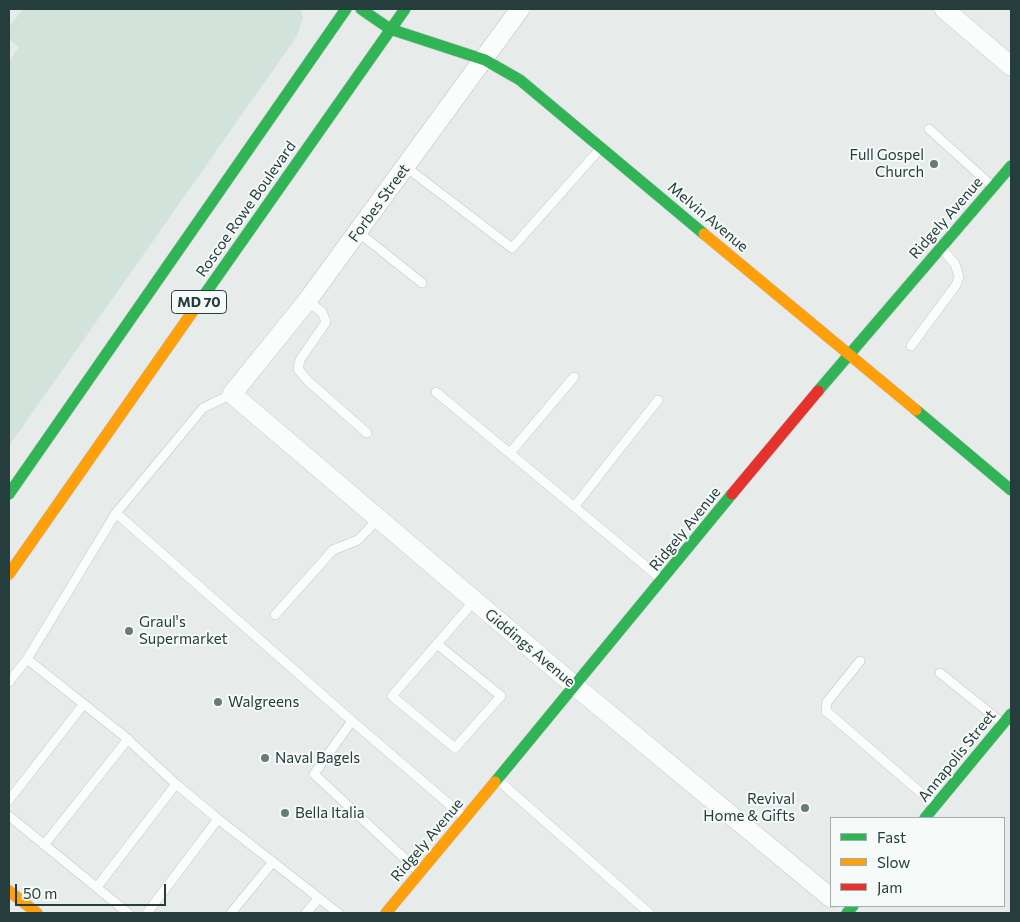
<!DOCTYPE html>
<style>
body{margin:0}
#map{position:relative;width:1020px;height:922px;overflow:hidden;background:#e7ebea;font-family:Commissioner,sans-serif}
canvas{display:block}
.frame{position:absolute;inset:0;border:10px solid #253d3d;pointer-events:none}
.legend{position:absolute;left:830px;top:817px;width:175px;height:90px;box-sizing:border-box;background:#f5f9f8;border:1px solid #a2aead;margin:0;padding:6px 9px;list-style:none;font-size:15px;color:#253d3d}
.legend li{display:flex;align-items:center;gap:10px;height:25px}
.legend b{width:25px;border:1px solid #a2aead}
.scale{position:absolute;left:15px;top:884px;width:151px;height:22px;box-sizing:border-box;border:2px solid #253d3d;border-top:0;padding-left:6px;font-size:15px;line-height:18px;white-space:nowrap;color:#253d3d;-webkit-text-stroke:4px #f5f9f8;paint-order:stroke}
</style>
<div id="map">
<canvas width="1020" height="922"></canvas>
<div class="frame"></div>
<ul class="legend">
<li><b style="height:6px;background:#30b455"></b>Fast</li>
<li><b style="height:6px;background:#ff9f0a"></b>Slow</li>
<li><b style="height:6px;background:#e5322d"></b>Jam</li>
</ul>
<div class="scale">50 m</div>
</div>
<script>
const g = document.querySelector('canvas').getContext('2d');
g.lineJoin = 'round';
function fill(path, color) { g.fillStyle = color; g.fill(path, 'evenodd'); }
const shape = rows => new Path2D(rows.map(r => 'M' + r).join(''));
function strokePath(path, color, width, dash) { g.strokeStyle = color; g.lineWidth = width; g.lineCap = dash ? 'butt' : 'round'; g.setLineDash(dash || []); g.stroke(path); }
function write(font, color, halo, rows, align = 'center') {
  g.font = font + ' Commissioner,sans-serif'; g.lineWidth = 4; g.setLineDash([]); g.textBaseline = 'middle'; g.strokeStyle = halo; g.fillStyle = color; for (const [text, x, y, turn = 0] of rows) {
    g.save(); g.translate(x, y); g.rotate((+turn || 0) * Math.PI / 180); g.textAlign = isNaN(turn) ? turn : align; if (halo) g.strokeText(text, 0, 0); g.fillText(text, 0, 0); g.restore();
  }
}
const green = shape([
 [23,9,301,9,303,17,297,36,9,446,9,61,19,47,9,39,9,27]
]);
const lane = shape([
 [929,129,991,185],
 [406,167,512,248,599,150],
 [358,232,422,283],
 [307,301,322,312,326,322,300,360,298,369,308,381,367,433],
 [911,346,956,285,959,277,955,264,942,249],
 [436,392,660,578],
 [510,453,574,377],
 [574,507,658,400],
 [116,513,352,721,463,816],
 [275,615,333,550,358,540,379,518],
 [437,644,501,696,455,748,392,696,437,644,475,600],
 [27,659,116,513,203,408,232,394],
 [860,661,827,702,826,711,934,804],
 [940,673,1001,722],
 [9,682,27,659,124,736,176,784,218,819,147,913],
 [352,721,314,774,418,871],
 [498,780,649,913],
 [9,800,83,705],
 [9,816,128,913],
 [218,819,338,913],
 [44,845,128,739],
 [97,887,176,784],
 [231,913,272,863],
 [306,913,318,899]
]);
const street = shape([
 [520,9,307,301,232,394,575,686,831,898],
 [944,9,1011,66]
]);
const fast = shape([
 [361,9,390,29,485,60,520,80,704,234],
 [200,301,405,9],
 [818,391,1011,166],
 [916,410,1011,490],
 [9,494,346,9],
 [495,782,732,494],
 [925,818,1011,714],
 [847,913,853,906]
]);
const slow = shape([
 [704,234,916,410],
 [9,574,200,301],
 [9,891,37,913],
 [386,913,495,782]
]);
const jam = shape([
 [732,494,818,391]
]);
const markers = [
 [934,164,5,"#697a7a"],
 [129,631,5,"#697a7a"],
 [218,702,5,"#697a7a"],
 [265,758,5,"#697a7a"],
 [805,808,5,"#697a7a"],
 [285,813,5,"#697a7a"]
];
const shields = [
 [199,302,55]
];
const shieldNames = [
 ["MD 70",199,302]
];
const poiNames = [
 ["Full Gospel",924,155,"right"],
 ["Church",924,172,"right"],
 ["Graul's",139,622],
 ["Supermarket",139,639],
 ["Walgreens",228,702],
 ["Naval Bagels",275,758],
 ["Revival",795,799,"right"],
 ["Home & Gifts",795,816,"right"],
 ["Bella Italia",295,813]
];
const streetNames = [
 ["Forbes Street",379,203,-54],
 ["Roscoe Rowe Boulevard",246,209,-55],
 ["Melvin Avenue",708,217,40],
 ["Ridgely Avenue",946,218,-49],
 ["Ridgely Avenue",685,529,-51],
 ["Giddings Avenue",530,648,40],
 ["Annapolis Street",957,756,-51],
 ["Ridgely Avenue",427,840,-50]
];
fill(green, '#d2e3db');
strokePath(lane, '#c4c8c7', 10);
strokePath(street, '#c4c8c7', 20);
strokePath(fast, '#c1c7c6', 12);
strokePath(slow, '#c1c7c6', 12);
strokePath(jam, '#c1c7c6', 12);
strokePath(lane, '#fbfcfc', 9);
strokePath(street, '#fbfcfc', 19);
strokePath(fast, '#30b455', 11);
strokePath(slow, '#ff9f0a', 11);
strokePath(jam, '#e5322d', 11);
for (const [x, y, r, color] of markers) { const dot = new Path2D(); dot.arc(x, y, r, 0, 2 * Math.PI); g.fillStyle = color; g.fill(dot); strokePath(dot, '#f5f9f8', 2); }
for (const [x, y, w] of shields) { const box = new Path2D(); box.roundRect(x - w / 2, y - 11.5, w, 23, 4); g.fillStyle = '#f5f9f8'; g.fill(box); strokePath(box, '#253d3d', 1); }
write('bold 14px', '#253d3d', null, shieldNames);
write('15px', '#253d3d', '#f5f9f8', poiNames, 'left');
write('15px', '#253d3d', '#f5f9f8', streetNames);
</script>
